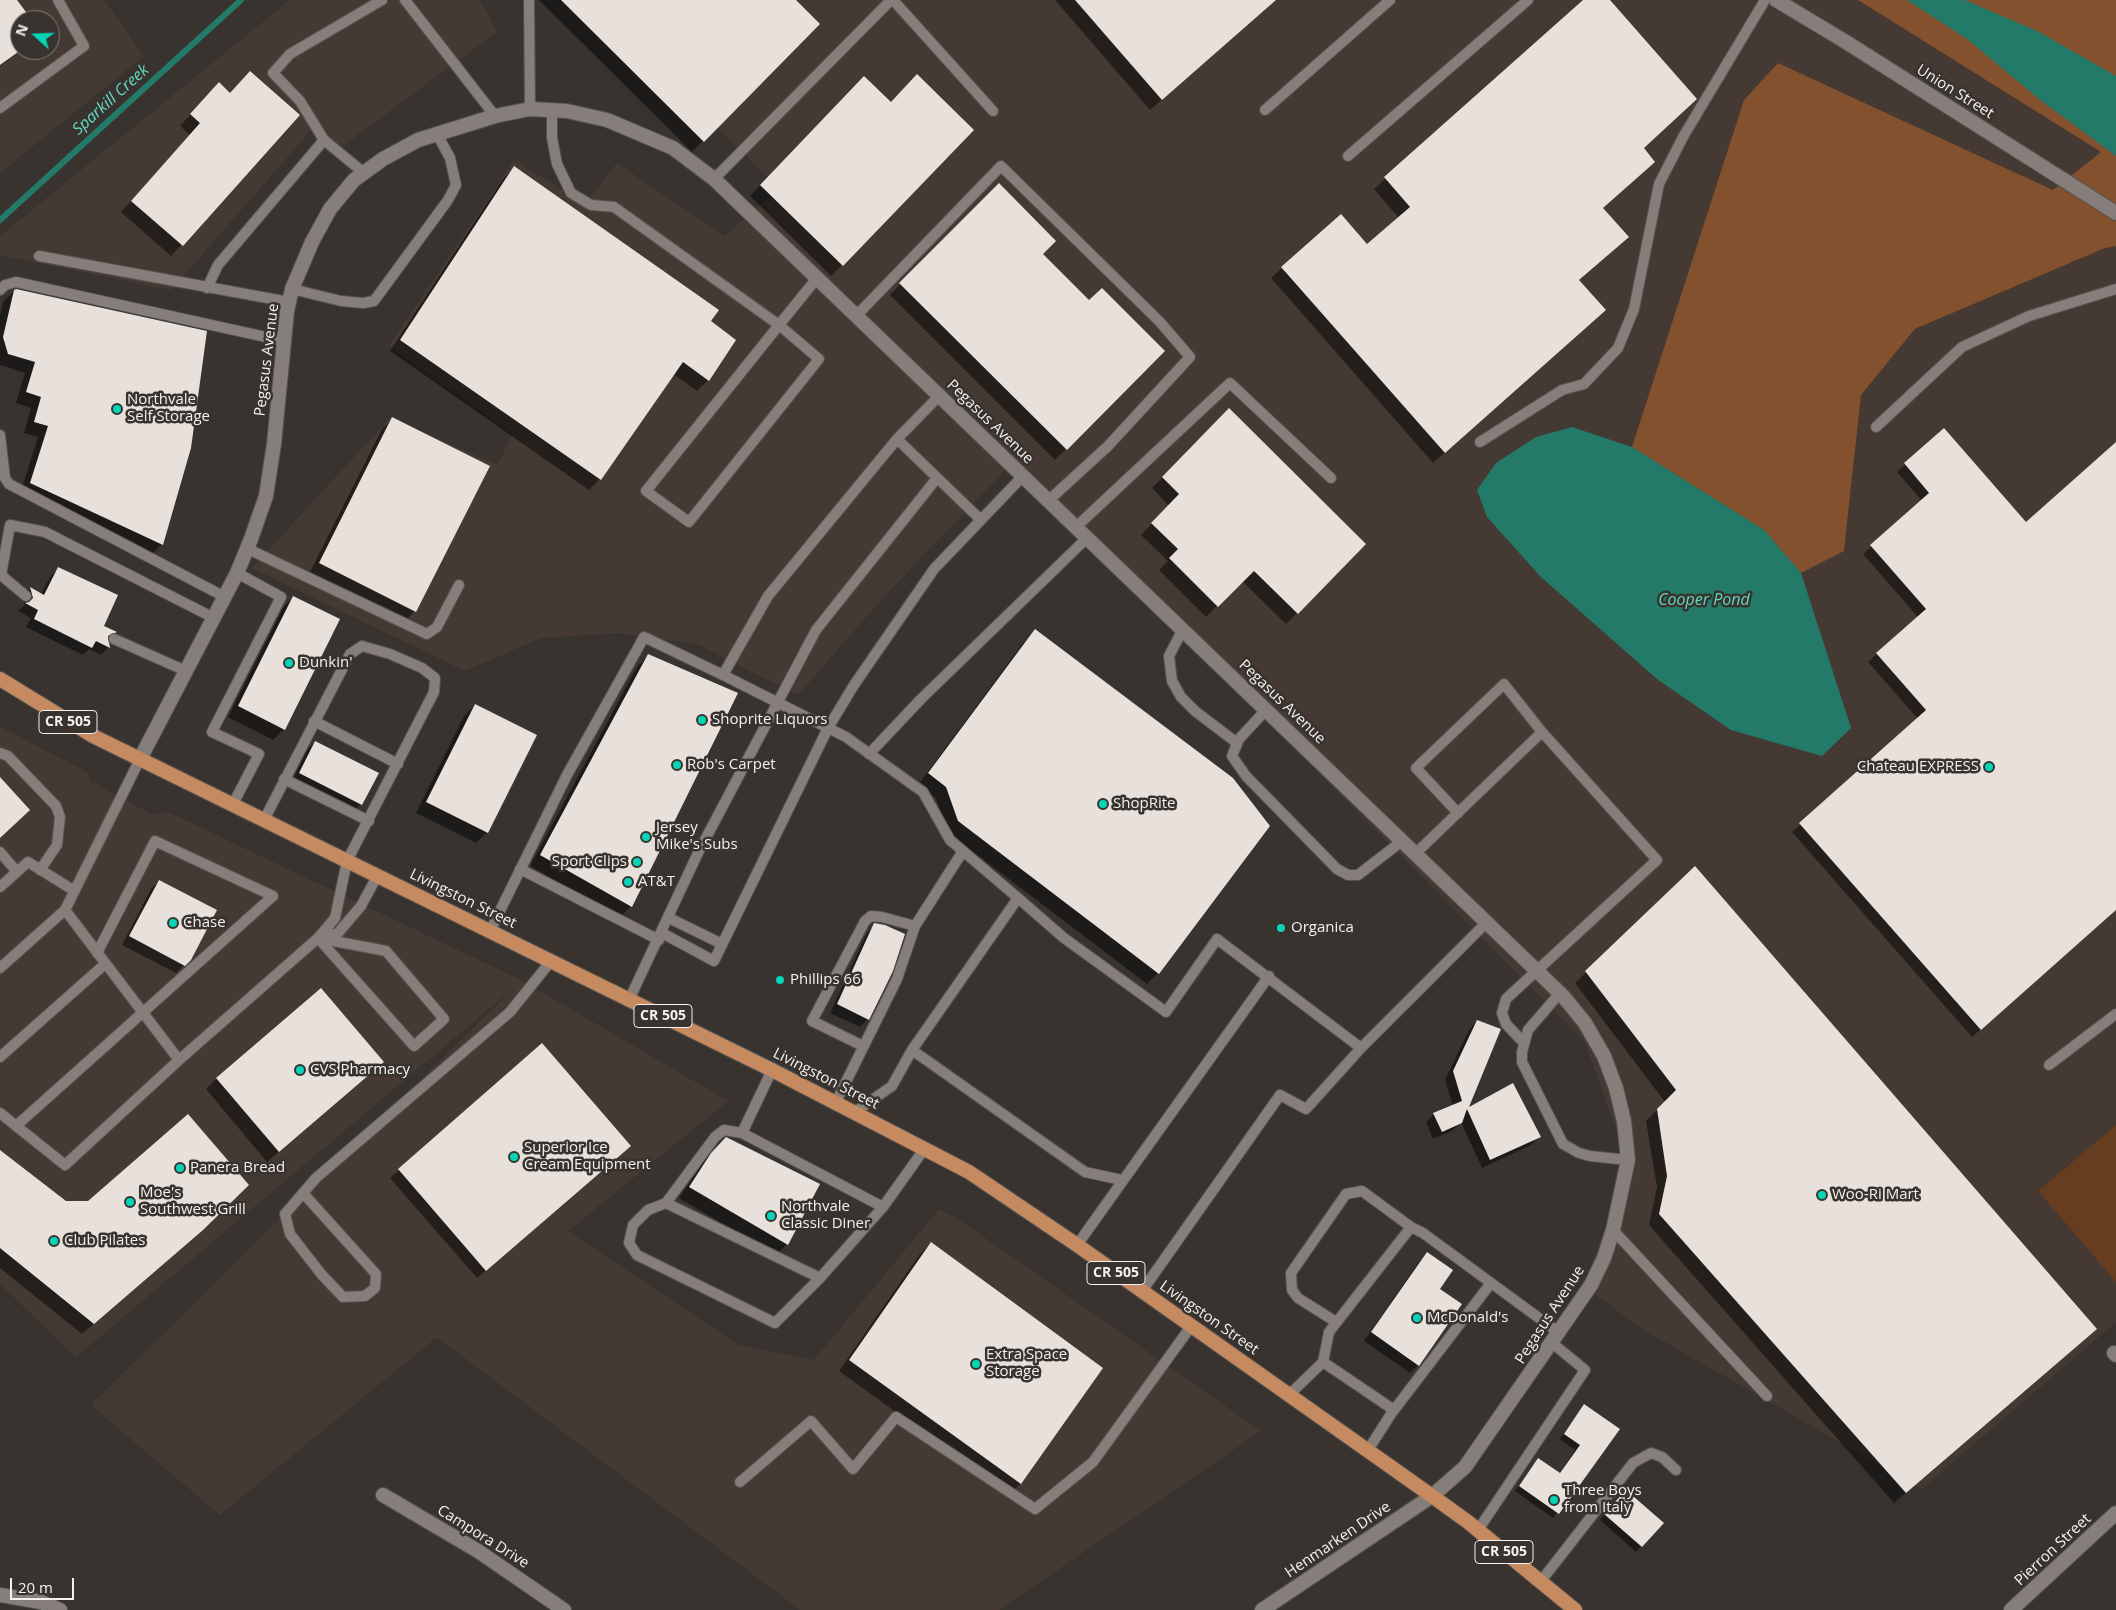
<!DOCTYPE html>
<style>
body{margin:0}
#map{position:relative;width:2116px;height:1610px;overflow:hidden;background:#38332f;font-family:"Open Sans",sans-serif}
canvas{display:block}
.north{position:absolute;left:10px;top:10px;width:50px;height:50px;box-sizing:border-box;background:#38332f;border:1px solid #837f7b;border-radius:50%;rotate:290deg;font-size:14px;font-weight:700;line-height:20px;text-align:center;color:#f4f0ee}
.north::after{content:'';display:block;margin:auto;width:18px;height:22px;background:#05d5b6;clip-path:polygon(50% 0,100% 100%,50% 72%,0 100%)}
.scale{position:absolute;left:10px;top:1578px;width:64px;height:22px;box-sizing:border-box;border:2px solid #f4f0ee;border-top:0;padding-left:6px;font-size:15px;line-height:18px;white-space:nowrap;color:#f4f0ee;-webkit-text-stroke:4px #38332f;paint-order:stroke}
</style>
<div id="map">
<canvas width="2116" height="1610"></canvas>
<div class="north">N</div>
<div class="scale">20 m</div>
</div>
<script>
const g = document.querySelector('canvas').getContext('2d');
g.lineJoin = 'round';
function fill(path, color) { g.fillStyle = color; g.fill(path, 'evenodd'); }
const shape = rows => new Path2D(rows.map(r => 'M' + r).join(''));
function strokePath(path, color, width, dash) { g.strokeStyle = color; g.lineWidth = width; g.lineCap = dash ? 'butt' : 'round'; g.setLineDash(dash || []); g.stroke(path); }
function write(font, color, halo, rows, align = 'center') {
  g.font = font + ' "Open Sans",sans-serif'; g.lineWidth = 5; g.setLineDash([]); g.textBaseline = 'middle'; g.strokeStyle = halo; g.fillStyle = color; for (const [text, x, y, turn = 0] of rows) {
    g.save(); g.translate(x, y); g.rotate((+turn || 0) * Math.PI / 180); g.textAlign = isNaN(turn) ? turn : align; if (halo) g.strokeText(text, 0, 0); g.fillText(text, 0, 0); g.restore();
  }
}
const built = shape([
 [0,0,104,0,144,56,0,173],
 [20,20,50,20,50,50,20,50],
 [290,0,480,0,497,32,337,150,313,128,171,290,0,255,0,236],
 [586,0,1858,0,2101,152,2053,190,1778,63,1844,551,1861,395,1916,329,2105,248,2116,246,2116,1125,2038,1191,2116,1282,2116,1322,1922,1489,1642,1329,1584,1286,1628,1163,1585,1042,1330,784,1007,468,881,600,798,695,697,644,619,633,541,638,465,671,252,568,390,418,498,465,512,433,389,346,514,160,585,204,617,163,724,236,779,188],
 [0,727,89,773,90,781,153,815,168,812,521,980,728,1101,568,1231,739,1345,814,1360,939,1209,958,1219,1261,1431,999,1610,800,1610,437,1337,220,1515,91,1405,515,987,76,1357,0,1284]
]);
const green = shape([
 [2116,1125,2116,1282,2038,1191]
]);
const forest = shape([
 [1858,0,2116,0,2116,246,2105,248,1915,329,1861,395,1844,551,1801,573,1764,530,1632,447,1744,100,1778,63,2053,190,2101,152]
]);
const water = shape([
 [1907,0,1965,0,2039,32,2116,76,2116,156,2039,99,1967,39],
 [1572,427,1632,447,1764,530,1801,573,1851,728,1822,756,1731,730,1657,679,1541,577,1487,517,1477,490,1496,463,1536,437]
]);
const shadow = shape([
 [0,0,16,0,30,20,20,20,20,50,22,50,0,66],
 [539,0,794,0,819,24,692,152],
 [1055,0,1276,0,1150,110],
 [1585,0,1609,0,1696,99,1642,149,1602,209,1616,248,1578,281,1593,321,1433,463,1271,278,1282,268,1367,246,1399,218,1374,189],
 [853,89,842,265,831,276,750,196],
 [230,94,298,115,171,256,121,212,190,135,180,126,208,95],
 [514,168,710,322,708,380,697,391,673,374,600,479,589,490,390,351,503,179],
 [999,185,1041,254,1089,302,1163,351,1055,460,890,295],
 [14,291,162,544,151,555,20,494,38,437,24,433,31,408,16,403,25,373,0,365,0,315,3,302],
 [1229,410,1365,544,1286,624,1242,581,1206,617,1159,570,1168,561,1141,535,1169,506,1152,488],
 [393,418,488,467,415,611,404,622,309,574,382,429],
 [1944,430,2026,523,2116,444,2116,910,1972,1037,1792,832,1918,719,1868,662,1918,617,1863,554,1922,501,1897,472],
 [58,569,102,626,115,632,107,640,109,647,101,655,89,649,83,655,26,627,31,618,18,611,25,605,22,596,30,589,41,594,50,577],
 [293,597,284,729,273,740,228,717,283,608],
 [1035,631,1158,973,1147,984,947,832,936,798,918,785,1024,642],
 [648,656,631,906,620,917,530,866,637,667],
 [475,705,487,832,476,843,416,813,464,716],
 [315,742,361,804,353,812,292,781,307,750],
 [1695,868,2096,1329,1894,1503,1649,1225,1657,1187,1646,1121,1665,1102,1575,983],
 [159,881,190,959,176,973,122,945,151,889],
 [875,925,868,1019,860,1027,830,1013,867,933],
 [1477,1021,1466,1109,1512,1084,1539,1137,1531,1145,1482,1168,1461,1122,1452,1131,1433,1139,1426,1122,1434,1114,1453,1106,1445,1080,1469,1030],
 [542,1045,621,1154,477,1278,390,1178],
 [371,1073,267,1162,206,1089,217,1078],
 [721,1143,787,1244,776,1255,679,1198,709,1154],
 [0,1151,65,1202,190,1241,82,1334,0,1268],
 [931,1243,1101,1368,1020,1484,1009,1494,839,1371,920,1254],
 [1427,1254,1418,1365,1410,1373,1364,1341,1419,1262],
 [1584,1406,1618,1429,1553,1518,1515,1491,1533,1465,1559,1474,1575,1450,1560,1439],
 [1621,1497,1662,1523,1636,1552,1600,1520]
]);
const stream = shape([
 [0,220,241,0]
]);
const building = shape([
 [0,0,17,0,32,20,20,20,21,50,0,65],
 [561,0,796,0,820,24,704,142],
 [1075,0,1276,0,1162,100],
 [1583,0,1610,0,1697,99,1644,148,1655,162,1603,208,1629,237,1579,280,1606,310,1445,453,1281,267,1341,214,1367,244,1410,207,1384,177],
 [250,71,300,115,183,246,131,201,200,123,190,114,219,82,230,93],
 [917,74,974,130,843,266,760,185,864,76,891,102],
 [514,166,719,310,711,321,736,340,709,381,683,362,601,480,400,340],
 [999,183,1056,241,1043,254,1089,300,1102,288,1165,351,1067,450,899,283],
 [16,289,207,331,191,448,163,545,30,483,48,426,34,422,41,397,26,392,35,362,8,354,3,337,14,290],
 [1229,408,1366,544,1298,614,1254,571,1218,607,1169,558,1178,549,1151,523,1179,494,1162,477],
 [392,417,490,466,416,612,319,563],
 [1944,428,2026,522,2116,442,2116,910,1981,1030,1799,823,1926,710,1876,653,1926,609,1870,545,1929,493,1904,463],
 [58,567,118,595,104,626,117,632,108,636,110,648,96,641,92,648,34,619,38,610,25,603,29,602,33,598,30,587,44,595],
 [293,596,340,619,285,730,238,706],
 [1035,629,1233,778,1270,826,1159,974,958,821,946,787,928,773],
 [648,654,738,693,632,907,540,855],
 [475,704,537,735,488,833,426,802],
 [315,741,379,773,362,805,299,773],
 [0,777,30,810,0,838],
 [1695,866,2097,1329,1906,1493,1659,1214,1667,1176,1657,1109,1676,1090,1585,971],
 [159,880,217,910,191,960,185,966,129,936],
 [874,923,885,925,905,934,893,971,869,1020,837,1004],
 [321,988,384,1062,279,1152,216,1078],
 [1477,1020,1501,1029,1469,1107,1513,1083,1541,1137,1490,1160,1467,1109,1462,1123,1442,1132,1433,1113,1462,1101,1453,1071],
 [542,1043,631,1146,486,1271,398,1169],
 [188,1114,249,1185,203,1230,94,1324,0,1248,0,1150,66,1201,88,1201],
 [726,1137,820,1184,788,1245,689,1187,711,1153],
 [931,1242,1103,1368,1021,1484,849,1360],
 [1427,1252,1453,1270,1440,1289,1462,1304,1419,1366,1371,1332],
 [1584,1404,1620,1429,1559,1514,1519,1486,1538,1458,1560,1473,1580,1445,1564,1434],
 [1626,1490,1664,1523,1642,1547,1604,1514]
]);
const service = shape([
 [405,0,495,116],
 [529,0,530,109],
 [893,0,993,111],
 [0,108,84,46,58,0],
 [552,110,552,138,557,164,571,193,591,205,614,207,779,325,819,359,689,522,646,491,779,325,817,278],
 [1265,110,1390,0],
 [1348,156,1528,0],
 [364,173,324,140,300,101,273,73,290,54,382,0],
 [714,179,891,0],
 [39,256,289,302],
 [207,288,218,265,324,140],
 [292,289,341,301,363,303,374,301,448,200,456,185,450,158,437,134],
 [0,290,5,285,16,282,284,341],
 [856,316,1001,166,1160,322,1190,357,1108,446,1048,501],
 [939,396,897,439,768,596,723,675,846,737,923,792,950,840,1018,898],
 [1876,427,1962,347,2029,316,2116,289],
 [0,435,5,478,9,484,225,597],
 [897,439,981,520],
 [1480,442,1562,390,1584,384,1618,348,1634,309,1659,184,1683,137,1765,0],
 [1076,527,1230,383,1331,478],
 [248,549,427,634,437,627,459,585],
 [26,596,1,575,10,525,45,532,214,618],
 [1183,629,1169,656,1172,681,1181,697,1195,711,1237,743],
 [114,639,186,671],
 [1266,710,1239,739,1232,756,1246,776,1337,869,1348,875,1358,875,1402,841],
 [314,721,398,764],
 [0,753,8,756,56,806,60,817,57,845,40,870],
 [869,754,921,699,1087,538],
 [140,759,65,910,179,1060,318,938,335,918,347,861,434,692,435,678,422,668,390,654,362,646,350,654,264,820],
 [284,779,369,821],
 [233,804,259,754,212,732,281,597,237,573],
 [1458,813,1416,768,1504,684,1542,732],
 [0,852,17,872],
 [1416,853,1542,732,1657,860,1506,999,1502,1013,1506,1024,1524,1043],
 [520,869,659,940],
 [0,887,28,862,73,890],
 [669,918,722,944],
 [490,931,567,775,644,637,723,675],
 [662,933,714,961,828,728,854,685,934,569,1023,476],
 [322,937,338,933,361,906,375,880,383,878],
 [318,938,386,951,444,1019,414,1046,318,938],
 [0,968,65,910],
 [1560,993,1528,1030,1522,1052,1522,1062,1563,1144,1579,1153,1590,1156,1628,1160],
 [629,1000,698,853,816,630,937,478],
 [863,1046,812,1021,865,921,871,916,882,917,915,926],
 [912,1050,1085,1172,1122,1180],
 [0,1057,105,964],
 [2049,1065,2116,1014],
 [836,1102,897,979,915,926,963,851],
 [855,1112,892,1086,912,1050,1018,898,1064,938,1166,1012,1217,939,1361,1048],
 [0,1113,65,1165,179,1060],
 [16,1126,273,896,155,841,97,953],
 [742,1133,772,1070],
 [303,1193,376,1274,375,1288,365,1296,343,1297,322,1275,290,1234,285,1214,316,1178,510,1012,551,961],
 [666,1203,820,1278,883,1207,925,1148],
 [1613,1230,1767,1396],
 [1077,1245,1269,976],
 [820,1278,775,1323,637,1255,629,1243,633,1225,648,1210,666,1203,715,1137,724,1130,742,1133,883,1207],
 [1142,1291,1280,1095,1306,1109,1361,1048,1487,922],
 [1336,1322,1298,1298,1292,1290,1291,1273,1346,1194,1362,1191,1411,1227,1423,1233,1558,1332],
 [1323,1362,1394,1410],
 [1290,1394,1323,1362,1329,1332,1411,1227],
 [1368,1450,1391,1414,1491,1283],
 [740,1482,811,1421,853,1469,896,1417,1035,1509,1093,1462,1192,1325],
 [1478,1530,1585,1370,1551,1342],
 [1541,1581,1633,1463,1651,1453,1662,1457,1676,1470]
]);
const minor = shape([
 [1776,0,1846,42,2116,213],
 [140,759,237,573,251,539,266,496,274,444,287,311,292,289,312,242,330,209,354,180,383,159,418,140,495,116,530,109,567,111,607,120,673,148,714,179,1563,996,1585,1023,1604,1056,1616,1088,1624,1121,1628,1160,1613,1230,1604,1258,1591,1285,1465,1467,1432,1496,1262,1610],
 [2114,1353,2116,1355],
 [383,1495,478,1551,564,1610],
 [0,1595,41,1602,60,1610],
 [2011,1610,2116,1513]
]);
const primary = shape([
 [0,679,93,736,772,1070,969,1172,1077,1245,1432,1496,1468,1522,1575,1610]
]);
const markers = [
 [117,409,5,"#05d5b6"],
 [289,663,5,"#05d5b6"],
 [702,720,5,"#05d5b6"],
 [677,765,5,"#05d5b6"],
 [1989,767,5,"#05d5b6"],
 [1103,804,5,"#05d5b6"],
 [646,837,5,"#05d5b6"],
 [637,862,5,"#05d5b6"],
 [628,882,5,"#05d5b6"],
 [173,923,5,"#05d5b6"],
 [1281,928,5,"#05d5b6"],
 [780,980,5,"#05d5b6"],
 [300,1070,5,"#05d5b6"],
 [514,1157,5,"#05d5b6"],
 [180,1168,5,"#05d5b6"],
 [1822,1195,5,"#05d5b6"],
 [130,1202,5,"#05d5b6"],
 [771,1216,5,"#05d5b6"],
 [54,1241,5,"#05d5b6"],
 [1417,1318,5,"#05d5b6"],
 [976,1364,5,"#05d5b6"],
 [1554,1500,5,"#05d5b6"]
];
const shields = [
 [68,722,58],
 [663,1016,58],
 [1116,1273,58],
 [1504,1552,58]
];
const shieldNames = [
 ["CR 505",68,722],
 ["CR 505",663,1016],
 ["CR 505",1116,1273],
 ["CR 505",1504,1552]
];
const streetNames = [
 ["Union Street",1955,92,32],
 ["Pegasus Avenue",267,360,-83],
 ["Pegasus Avenue",990,422,44],
 ["Pegasus Avenue",1282,702,44],
 ["Livingston Street",463,899,26],
 ["Livingston Street",826,1079,27],
 ["Pegasus Avenue",1550,1315,-57],
 ["Livingston Street",1209,1318,35],
 ["Campora Drive",483,1537,32],
 ["Henmarken Drive",1338,1540,-34],
 ["Pierron Street",2053,1550,-43]
];
const poiNames = [
 ["Northvale",127,400],
 ["Self Storage",127,417],
 ["Dunkin'",299,663],
 ["Shoprite Liquors",712,720],
 ["Rob's Carpet",687,765],
 ["Chateau EXPRESS",1979,767,"right"],
 ["ShopRite",1113,804],
 ["Jersey",656,828],
 ["Mike's Subs",656,845],
 ["Sport Clips",627,862,"right"],
 ["AT&T",638,882],
 ["Chase",183,923],
 ["Organica",1291,928],
 ["Phillips 66",790,980],
 ["CVS Pharmacy",310,1070],
 ["Superior Ice",524,1148],
 ["Cream Equipment",524,1165],
 ["Panera Bread",190,1168],
 ["Moe's",140,1193],
 ["Southwest Grill",140,1210],
 ["Woo-Ri Mart",1832,1195],
 ["Northvale",781,1207],
 ["Classic Diner",781,1224],
 ["Club Pilates",64,1241],
 ["McDonald's",1427,1318],
 ["Extra Space",986,1355],
 ["Storage",986,1372],
 ["Three Boys",1564,1491],
 ["from Italy",1564,1508]
];
const waterNames = [
 ["Sparkill Creek",111,100,-42],
 ["Cooper Pond",1704,600]
];
fill(built, '#453a33');
fill(green, '#673d20');
fill(forest, '#84512e');
fill(water, '#247a69');
fill(shadow, '#0007');
strokePath(stream, '#247a69', 6);
fill(building, '#e7e0db');
strokePath(service, '#56524f', 12);
strokePath(minor, '#56524f', 16);
strokePath(primary, '#56524f', 16);
strokePath(service, '#857e7a', 10);
strokePath(minor, '#857e7a', 14);
strokePath(primary, '#c68a60', 14);
for (const [x, y, r, color] of markers) { const dot = new Path2D(); dot.arc(x, y, r, 0, 2 * Math.PI); g.fillStyle = color; g.fill(dot); strokePath(dot, '#38332f', 2); }
for (const [x, y, w] of shields) { const box = new Path2D(); box.roundRect(x - w / 2, y - 11.5, w, 23, 4); g.fillStyle = '#38332f'; g.fill(box); strokePath(box, '#f4f0ee', 1); }
write('bold 14px', '#f4f0ee', null, shieldNames);
write('15px', '#f4f0ee', '#38332f', streetNames);
write('15px', '#f4f0ee', '#38332f', poiNames, 'left');
write('italic 16px', '#61d9c0', '#38332f', waterNames);
</script>
